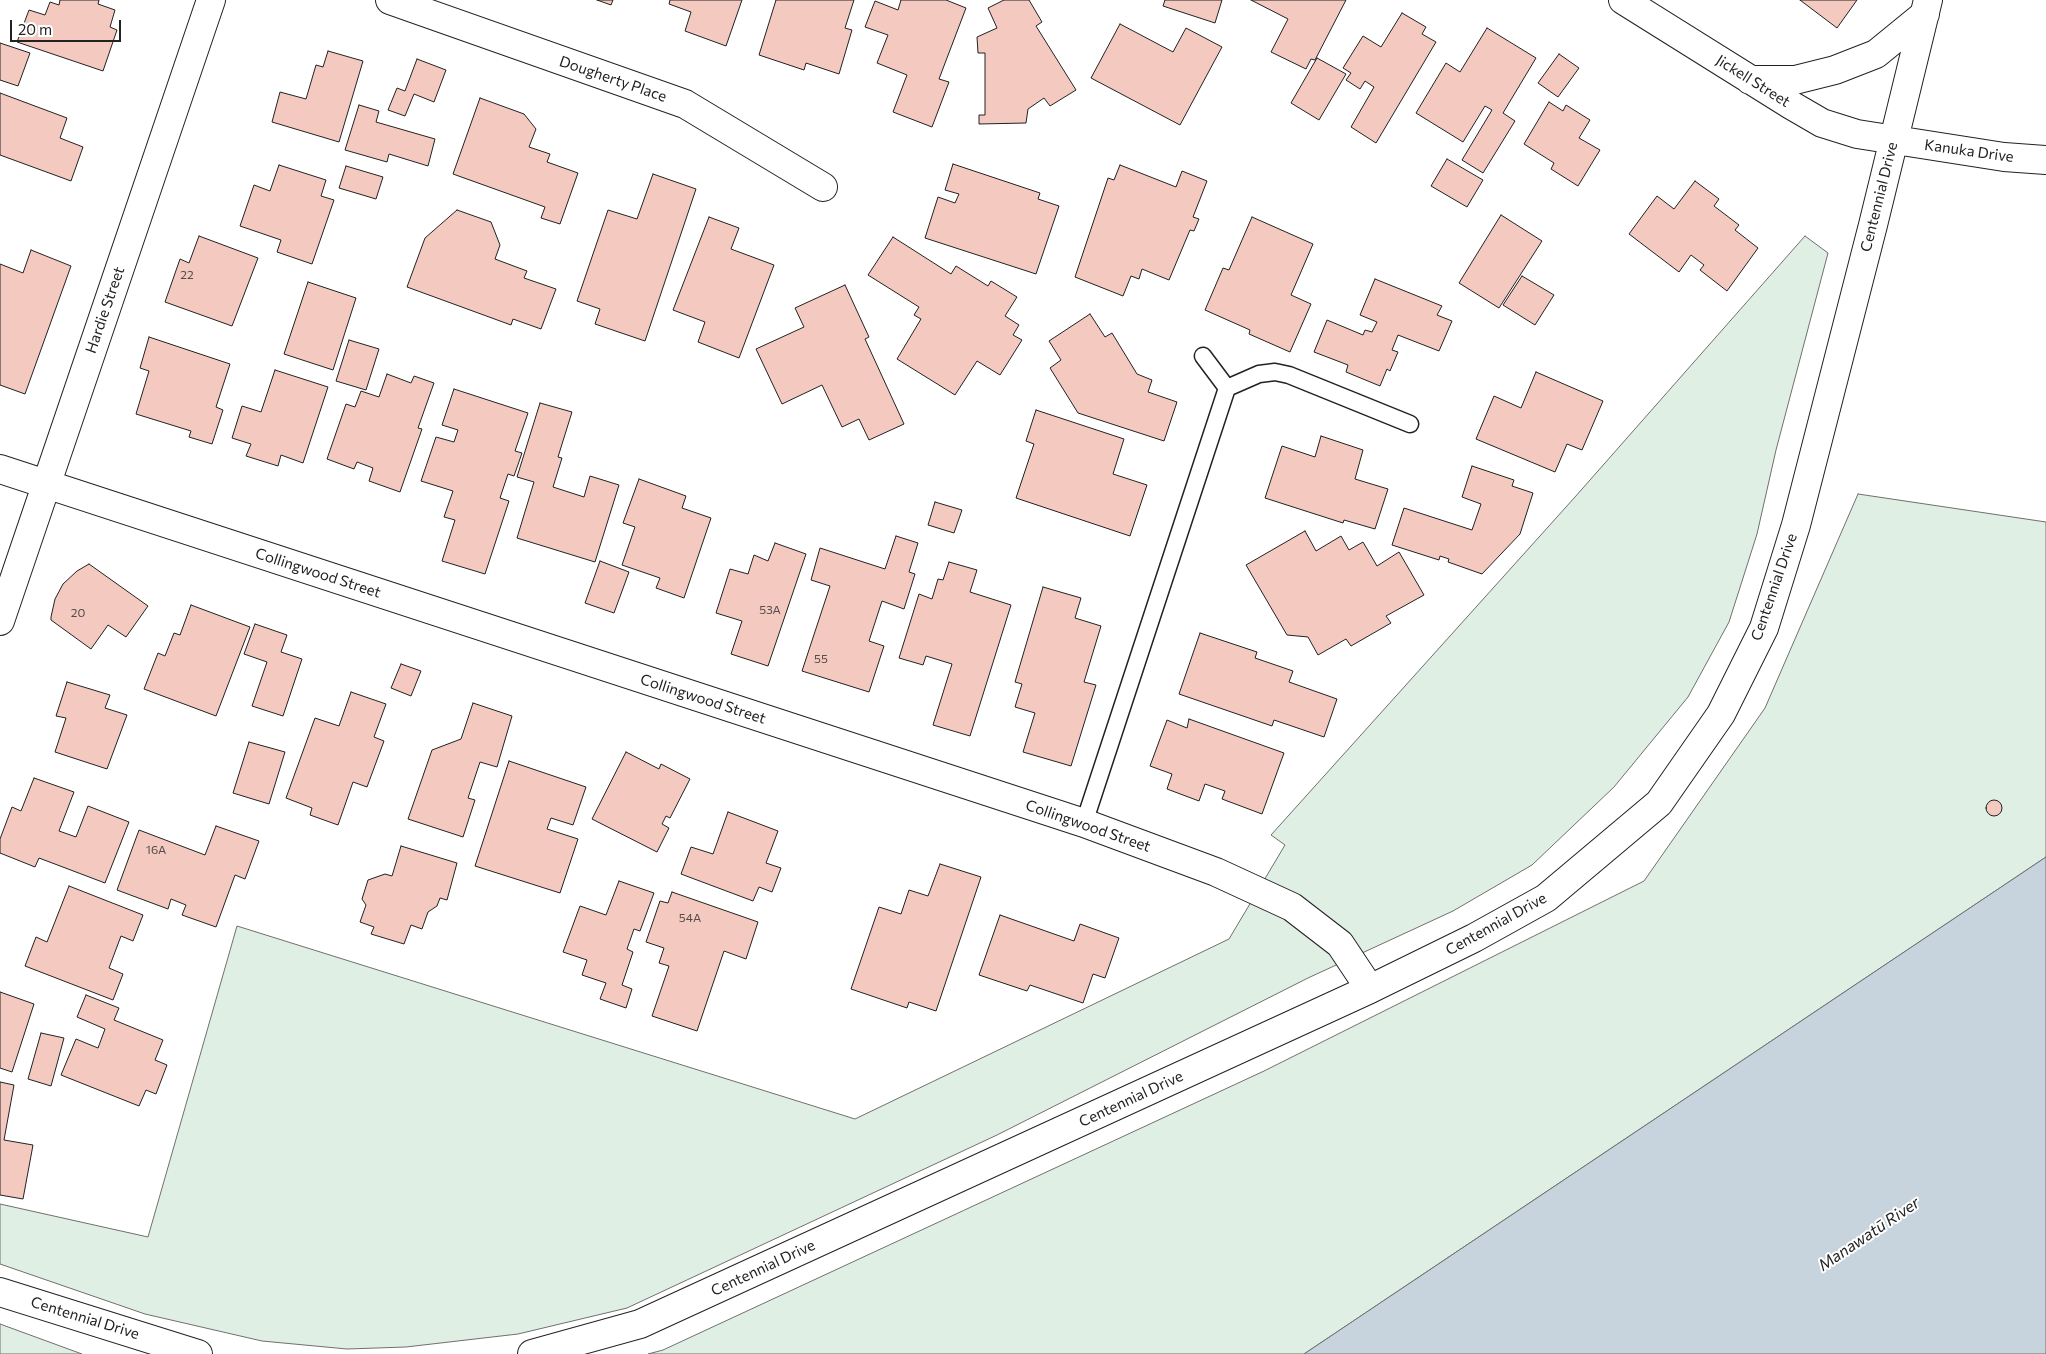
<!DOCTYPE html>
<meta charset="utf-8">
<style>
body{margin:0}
#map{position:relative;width:2046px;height:1354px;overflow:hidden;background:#fff;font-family:Commissioner,sans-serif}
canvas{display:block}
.scale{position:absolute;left:10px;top:20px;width:111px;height:22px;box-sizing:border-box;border:2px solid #222;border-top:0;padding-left:6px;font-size:15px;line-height:18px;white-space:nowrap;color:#222;-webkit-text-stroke:4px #fff;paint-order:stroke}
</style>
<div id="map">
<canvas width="2046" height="1354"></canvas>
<div class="scale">20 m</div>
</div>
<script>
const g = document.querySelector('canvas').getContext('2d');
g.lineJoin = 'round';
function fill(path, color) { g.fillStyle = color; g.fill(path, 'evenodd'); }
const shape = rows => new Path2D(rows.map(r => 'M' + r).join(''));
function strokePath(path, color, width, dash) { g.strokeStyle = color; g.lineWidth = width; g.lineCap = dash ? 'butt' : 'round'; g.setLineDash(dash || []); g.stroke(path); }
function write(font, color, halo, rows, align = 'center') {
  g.font = font + ' Commissioner,sans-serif'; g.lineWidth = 4; g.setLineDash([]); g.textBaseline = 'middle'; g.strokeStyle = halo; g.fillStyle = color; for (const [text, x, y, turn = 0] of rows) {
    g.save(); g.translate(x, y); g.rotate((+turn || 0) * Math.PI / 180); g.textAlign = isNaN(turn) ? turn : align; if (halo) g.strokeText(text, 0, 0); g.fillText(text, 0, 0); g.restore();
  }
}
const green = shape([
 [1805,236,1828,253,1776,450,1757,534,1729,622,1688,697,1614,787,1532,865,1453,911,1308,978,997,1135,627,1308,518,1334,406,1347,347,1349,262,1341,145,1314,0,1264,0,1204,148,1237,237,926,855,1119,1229,939,1285,845,1271,835,1575,497,1805,236],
 [1858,494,2046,522,2046,857,1304,1354,648,1354,663,1350,1264,1071,1644,881,1765,708,1858,494],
 [0,1324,82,1354,0,1354,0,1324]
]);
const water = shape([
 [2046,857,2046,1354,1304,1354,2046,857]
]);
const building = shape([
 [60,0,99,0,98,4,115,10,110,27,117,30,103,71,17,42,29,10,45,15,50,2,59,5,60,0],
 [597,0,613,0,611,5,597,0],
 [670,0,742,0,726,46,685,31,691,12,669,4,670,0],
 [776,0,854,0,845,28,852,30,839,74,806,63,804,70,759,55,776,0],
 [901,0,946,0,966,8,939,79,949,82,932,127,893,112,907,75,877,63,888,35,865,27,875,1,898,10,901,0],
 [1004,0,1029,0,1042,22,1036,26,1076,90,1050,106,1044,98,1028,109,1026,123,979,124,979,115,985,115,985,53,978,53,977,37,997,28,988,8,1004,0],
 [1165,0,1222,0,1215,23,1163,6,1165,0],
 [1251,0,1346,0,1315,60,1311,59,1306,69,1271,52,1288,19,1251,0],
 [1800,0,1857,0,1837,28,1800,0],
 [1402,13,1426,27,1422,34,1436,42,1376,143,1351,127,1374,87,1365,81,1360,89,1346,80,1351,73,1343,68,1363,36,1381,47,1402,13],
 [1120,24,1173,52,1186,28,1222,47,1180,125,1091,78,1120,24],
 [1487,28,1536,58,1503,113,1515,121,1483,173,1462,160,1492,110,1485,106,1463,142,1416,113,1446,63,1460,72,1487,28],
 [0,43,30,53,18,86,0,80,0,43],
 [328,51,363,61,339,142,272,122,280,92,306,99,316,65,323,67,328,51],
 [1559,54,1579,68,1558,97,1538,83,1559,54],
 [1317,58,1346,74,1319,120,1291,103,1317,58],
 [417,59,446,70,434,102,414,94,405,116,388,110,397,88,405,91,417,59],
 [0,93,67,118,60,138,83,147,71,181,0,155,0,93],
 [480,98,524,114,536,129,529,147,550,154,547,162,578,173,560,224,541,218,545,207,453,174,480,98],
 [1549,102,1563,111,1566,105,1590,120,1579,138,1600,150,1578,186,1551,169,1554,163,1524,144,1549,102],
 [359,105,379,111,376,122,435,139,428,166,389,154,387,162,345,150,359,105],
 [1447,159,1483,180,1467,207,1431,186,1447,159],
 [953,164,1040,193,1038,199,1059,206,1036,274,925,238,938,197,955,203,959,194,945,190,953,164],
 [279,165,326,180,321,196,334,200,312,264,277,252,281,240,240,226,254,185,270,191,279,165],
 [1120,165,1176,187,1182,171,1207,181,1193,217,1199,219,1194,231,1190,230,1169,280,1142,269,1139,279,1131,276,1123,296,1075,277,1108,178,1114,180,1120,165],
 [346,166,383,177,376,199,339,188,346,166],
 [653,174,696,189,645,341,595,324,600,309,577,301,608,210,637,219,653,174],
 [1695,181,1719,199,1714,206,1739,225,1735,230,1758,248,1727,291,1700,270,1704,265,1691,255,1679,272,1629,234,1657,196,1674,209,1695,181],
 [457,210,491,222,500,245,495,259,527,271,524,278,556,289,541,329,513,319,511,325,407,287,425,238,457,210],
 [1501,215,1542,241,1499,308,1459,283,1501,215],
 [709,217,739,228,731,249,774,265,739,358,698,342,705,322,673,310,709,217],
 [1252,217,1313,244,1291,295,1311,304,1290,352,1249,334,1250,330,1205,310,1223,268,1229,270,1252,217],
 [199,236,258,258,232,326,165,302,180,259,189,263,199,236],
 [893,237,951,274,956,266,988,286,991,281,1017,297,1005,316,1019,325,1013,335,1022,340,1000,375,977,361,955,395,897,359,921,319,914,315,919,307,868,275,893,237],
 [31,250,71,266,25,394,0,385,0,264,23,273,31,250],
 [1522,276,1554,295,1535,325,1503,305,1522,276],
 [1375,279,1442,306,1437,315,1452,321,1439,351,1398,335,1392,350,1398,352,1390,371,1387,369,1380,386,1346,372,1348,365,1314,352,1327,320,1363,335,1365,330,1372,332,1377,322,1360,315,1375,279],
 [308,282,356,298,333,370,284,354,308,282],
 [845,285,869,337,865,339,904,424,869,440,859,419,842,427,822,385,782,404,756,349,804,327,795,308,845,285],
 [1090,314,1105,337,1112,333,1137,374,1152,380,1148,392,1177,402,1164,441,1078,413,1050,368,1061,360,1049,341,1090,314],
 [149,337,230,364,216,407,223,410,212,444,189,437,191,431,136,414,149,371,140,368,149,337],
 [349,340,379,349,366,390,336,381,349,340],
 [275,370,328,387,303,463,281,455,278,466,246,456,251,444,232,438,242,406,261,412,275,370],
 [1536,372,1603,401,1582,450,1567,444,1555,472,1476,439,1494,396,1521,408,1536,372],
 [387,374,411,383,414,376,434,383,418,428,422,429,400,492,369,481,373,468,357,462,354,469,327,459,346,404,355,407,361,391,379,397,387,374],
 [454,389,528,413,515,451,522,453,514,476,508,474,500,498,509,501,485,574,442,561,455,520,444,517,453,491,421,481,436,437,454,442,458,430,442,425,454,389],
 [540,403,572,412,558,457,562,458,553,487,584,497,590,476,619,485,595,562,517,538,534,482,517,477,540,403],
 [1036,410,1124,439,1113,474,1147,485,1130,536,1016,498,1034,444,1026,441,1036,410],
 [1321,436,1363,450,1355,479,1388,489,1375,529,1344,520,1343,523,1265,498,1282,446,1315,457,1321,436],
 [1472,466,1514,480,1512,486,1533,493,1520,534,1482,574,1448,562,1449,559,1440,556,1439,560,1392,545,1404,508,1472,530,1481,504,1462,497,1472,466],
 [639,479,686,496,682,508,711,518,684,598,656,588,660,578,622,565,635,527,623,523,639,479],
 [935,502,962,510,954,533,928,525,935,502],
 [1305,531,1316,551,1341,536,1349,550,1363,542,1377,566,1399,552,1424,595,1386,616,1391,623,1351,646,1346,639,1318,655,1308,637,1287,635,1246,565,1305,531],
 [896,536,918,543,909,572,915,574,904,609,882,601,869,641,884,646,869,692,802,671,830,586,811,580,820,548,885,569,896,536],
 [775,543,806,554,768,666,731,654,742,621,716,613,730,569,748,574,754,555,768,561,775,543],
 [600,561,629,572,614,613,585,603,600,561],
 [949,562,977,570,970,592,1011,605,970,736,933,725,952,664,926,656,923,665,899,658,919,594,932,599,938,579,943,580,949,562],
 [89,564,148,606,126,637,108,625,91,649,51,620,51,617,55,599,63,584,77,571,89,564],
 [1043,587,1081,598,1075,618,1101,626,1084,682,1096,685,1071,766,1023,752,1035,713,1015,707,1022,684,1015,682,1043,587],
 [191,605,250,627,216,716,144,689,158,653,165,656,174,633,180,635,191,605],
 [255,624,287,635,281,652,302,659,283,716,252,706,267,662,244,654,255,624],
 [1200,633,1257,652,1255,658,1293,671,1289,682,1337,699,1324,737,1274,720,1272,726,1179,694,1200,633],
 [401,664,421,671,411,696,391,688,401,664],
 [67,682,110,695,105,708,127,715,107,769,55,752,66,718,56,716,67,682],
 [351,692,386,704,374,737,384,741,367,787,353,782,338,825,310,815,312,808,286,798,315,718,339,726,351,692],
 [473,703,512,716,497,767,480,762,468,798,475,800,463,837,408,819,432,750,461,739,473,703],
 [1189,719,1284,753,1262,814,1222,799,1225,791,1205,784,1199,801,1167,789,1172,774,1150,766,1167,720,1187,728,1189,719],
 [249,742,285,752,269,804,233,793,249,742],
 [626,752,659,769,661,764,690,779,670,818,666,816,662,824,669,828,657,852,592,819,626,752],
 [509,761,586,787,573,825,551,818,547,829,578,839,560,893,475,866,509,761],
 [34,778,74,792,59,831,76,837,88,806,129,822,105,883,39,858,35,867,0,853,0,839,12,807,21,811,34,778],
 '1986 808a8 8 0 1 1 16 0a8 8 0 1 1-16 0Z',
 [728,812,778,831,766,863,781,868,772,892,759,887,753,901,681,874,691,847,713,854,728,812],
 [216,826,259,841,245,879,235,875,216,927,182,915,186,905,171,899,168,909,117,890,139,830,205,855,216,826],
 [401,846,457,863,447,900,440,898,437,906,428,912,422,929,411,925,404,944,371,934,374,927,360,922,366,905,362,899,368,880,385,874,392,876,401,846],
 [940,864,981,877,936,1011,909,1002,907,1008,851,989,879,907,901,914,909,890,928,896,940,864],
 [619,881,654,893,640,931,634,929,627,949,633,952,622,985,632,989,626,1008,600,999,606,983,582,975,587,960,563,952,580,906,606,915,619,881],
 [69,886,143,915,133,941,121,936,109,968,123,974,113,1000,25,966,36,937,47,942,69,886],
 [672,892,758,922,746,959,724,951,697,1031,652,1016,669,966,659,963,664,948,646,942,660,901,668,903,672,892],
 [1000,915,1074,941,1080,924,1119,938,1105,978,1093,974,1083,1003,1030,985,1027,991,979,975,1000,915],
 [0,992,34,1004,12,1072,0,1068,0,992],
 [86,995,119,1008,114,1020,163,1040,155,1060,167,1065,156,1094,146,1090,139,1106,61,1075,76,1039,98,1048,105,1029,77,1017,86,995],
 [41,1033,64,1038,51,1086,28,1079,41,1033],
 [0,1082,14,1085,4,1140,33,1145,23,1199,0,1195,0,1082]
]);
const service = shape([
 [1203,356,1227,388],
 [1084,823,1227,388,1259,374,1275,372,1289,375,1410,424]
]);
const minor = shape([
 [390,0,685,104,823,187],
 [1623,0,1791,105,1822,123,1857,134,2004,157,2046,160],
 [1750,80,1795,80,1835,70,1876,54,1925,14],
 [0,469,1084,823,1216,872,1292,907,1340,944,1370,989],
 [0,621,211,0],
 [0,1292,198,1354],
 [532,1354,640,1324,1370,989,1474,938,1546,898,1659,803,1721,714,1764,628,1796,525,1873,225,1928,0]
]);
const numberNames = [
 ["22",187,275],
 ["53A",770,610],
 ["20",78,613],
 ["55",821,659],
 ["16A",156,850],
 ["54A",690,918]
];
const streetNames = [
 ["Dougherty Place",613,79,19],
 ["Jickell Street",1753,81,32],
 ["Kanuka Drive",1969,151,8],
 ["Centennial Drive",1879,197,-76],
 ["Hardie Street",105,310,-71],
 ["Collingwood Street",318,573,18],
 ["Centennial Drive",1774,587,-71],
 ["Collingwood Street",703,699,18],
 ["Collingwood Street",1088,826,19],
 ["Centennial Drive",1496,924,-29],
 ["Centennial Drive",1131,1099,-25],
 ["Centennial Drive",763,1268,-25],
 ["Centennial Drive",85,1318,17]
];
const waterNames = [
 ["Manawatū River",1869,1234,-34]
];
fill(green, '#e0efe3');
strokePath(green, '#6f6f6f', 1);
fill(water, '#c7d3dd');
strokePath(water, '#6f6f6f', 1);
fill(building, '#f3c9c0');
strokePath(building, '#222', 1);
strokePath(service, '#222', 19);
strokePath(minor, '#222', 30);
strokePath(service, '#fff', 16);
strokePath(minor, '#fff', 28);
write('12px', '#564c4a', null, numberNames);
write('15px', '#222', '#fff', streetNames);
write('italic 16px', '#222', '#fff', waterNames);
</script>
